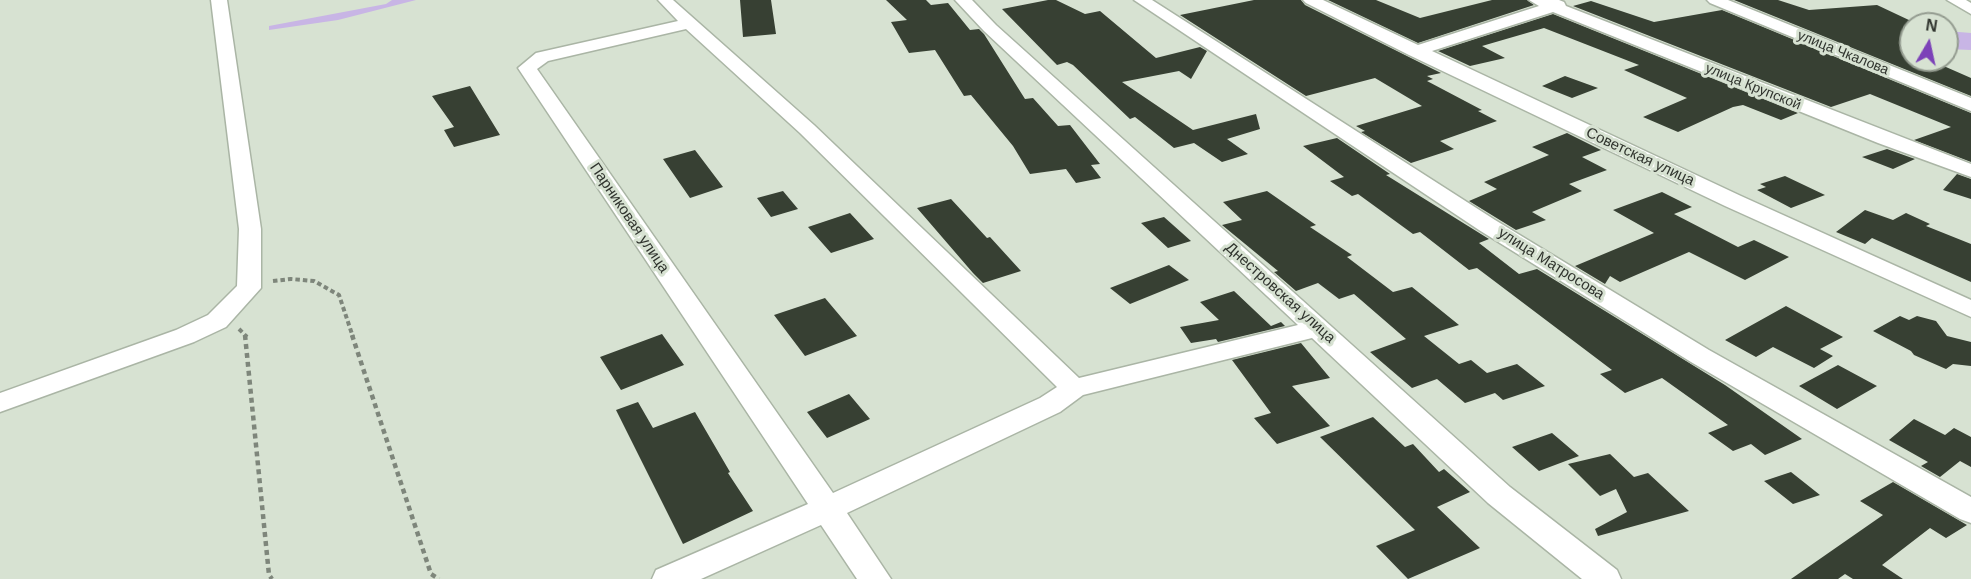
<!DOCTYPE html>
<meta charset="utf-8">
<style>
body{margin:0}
#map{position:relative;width:1971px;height:579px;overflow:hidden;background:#d7e2d2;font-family:Helvetica,sans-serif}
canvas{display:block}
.north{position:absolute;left:1899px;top:12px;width:60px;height:60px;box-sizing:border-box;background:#d7e2d2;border:2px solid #949c90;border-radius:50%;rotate:9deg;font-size:16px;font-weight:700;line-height:24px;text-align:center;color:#30342e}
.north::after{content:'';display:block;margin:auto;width:21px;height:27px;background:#7c42b8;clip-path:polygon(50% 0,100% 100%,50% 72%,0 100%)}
</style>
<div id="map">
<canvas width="1971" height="579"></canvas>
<div class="north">N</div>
</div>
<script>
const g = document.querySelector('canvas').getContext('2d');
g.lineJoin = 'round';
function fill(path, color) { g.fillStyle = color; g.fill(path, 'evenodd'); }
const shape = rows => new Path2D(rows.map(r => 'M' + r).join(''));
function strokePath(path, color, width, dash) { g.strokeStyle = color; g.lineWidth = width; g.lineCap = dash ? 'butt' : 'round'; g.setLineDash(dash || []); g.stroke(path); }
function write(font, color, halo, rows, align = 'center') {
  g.font = font + ' Helvetica,sans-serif'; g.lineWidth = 6; g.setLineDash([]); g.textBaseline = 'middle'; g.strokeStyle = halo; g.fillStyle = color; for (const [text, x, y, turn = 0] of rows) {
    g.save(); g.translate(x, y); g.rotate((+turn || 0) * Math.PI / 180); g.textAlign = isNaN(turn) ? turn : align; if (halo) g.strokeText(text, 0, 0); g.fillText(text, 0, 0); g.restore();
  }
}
const green = shape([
 [392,0,416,0,338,20,269,30,269,26,386,4],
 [1947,31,1971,33,1971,50,1947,49]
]);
const building = shape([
 [740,0,771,0,776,34,743,37],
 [886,0,926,0,931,5,948,3,970,30,979,29,984,34,1025,99,1033,98,1058,126,1070,125,1100,164,1091,165,1101,178,1076,183,1066,169,1030,174,1013,146,971,95,964,96,935,50,909,53,891,22,907,20],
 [1048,0,1056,0,1085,14,1100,11,1156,58,1200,47,1207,51,1191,79,1179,71,1122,82,1193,130,1256,114,1260,129,1227,139,1248,154,1222,162,1194,143,1174,148,1135,117,1130,119,1073,65,1067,62,1057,65,1002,9],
 [1254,0,1301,0,1305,5,1441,73,1427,76,1433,79,1427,81,1482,110,1478,111,1497,121,1440,141,1454,149,1411,163,1361,132,1365,131,1356,126,1422,106,1375,78,1306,96,1180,15],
 [1328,0,1376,0,1420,18,1492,0,1527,0,1534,5,1418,43],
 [1734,0,1778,0,1809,10,1877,5,1911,21,1911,60,1930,60,1971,78,1971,96],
 [1591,1,1654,22,1722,10,1971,113,1971,162,1914,140,1951,127,1870,94,1831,107,1573,6],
 [1553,14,1798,113,1781,120,1743,105,1733,107,1678,132,1643,117,1687,98,1624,70,1639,65,1544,28,1482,46,1505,58,1470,66,1438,51],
 [1565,76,1598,88,1572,98,1542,86],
 [470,86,500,135,454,147,444,130,454,127,432,96],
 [1567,133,1601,150,1582,157,1607,170,1569,184,1582,191,1532,212,1546,220,1516,230,1469,201,1497,189,1484,182,1549,155,1532,147],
 [1337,138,1390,174,1386,175,1489,239,1479,243,1519,274,1537,269,1725,385,1802,439,1765,455,1751,444,1733,451,1708,433,1728,425,1662,378,1625,393,1600,374,1612,370,1477,268,1469,270,1420,232,1413,234,1358,194,1352,196,1330,181,1344,177,1303,146],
 [1887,149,1915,159,1893,169,1862,157],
 [695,150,723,187,690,198,663,159],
 [1957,174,1971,179,1971,199,1943,190],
 [1785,176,1825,195,1791,208,1757,190,1766,187,1760,184],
 [783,191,798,209,771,217,757,198],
 [1267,191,1316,225,1310,227,1352,255,1347,257,1393,292,1412,287,1459,325,1424,336,1459,364,1471,360,1487,373,1517,364,1545,386,1503,400,1495,393,1465,403,1437,379,1412,388,1370,352,1406,339,1354,294,1339,299,1318,283,1296,291,1274,272,1278,271,1222,225,1242,220,1223,202],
 [1662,192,1692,207,1674,214,1738,247,1754,240,1789,257,1745,280,1689,252,1620,282,1610,276,1605,284,1575,266,1654,233,1613,210],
 [951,199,987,238,990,237,1021,271,983,283,973,273,917,208],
 [1865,210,1893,220,1906,213,1930,224,1926,226,1971,244,1971,282,1872,238,1865,244,1836,232],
 [850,213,874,239,831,253,808,227],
 [1164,217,1191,241,1168,248,1141,223],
 [1169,265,1189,280,1130,304,1110,288],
 [1234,291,1271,326,1281,322,1285,326,1218,342,1216,339,1191,343,1180,327,1219,320,1200,302],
 [825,298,857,336,805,356,774,315],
 [1786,306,1843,337,1820,349,1833,356,1814,368,1773,347,1756,357,1725,340],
 [1900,316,1909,320,1917,316,1936,321,1947,336,1971,342,1971,366,1953,364,1946,369,1914,355,1911,351,1873,331],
 [662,334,684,365,621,390,600,357],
 [1301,343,1330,378,1292,386,1330,426,1277,444,1254,418,1271,413,1232,360],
 [1838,365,1877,386,1837,409,1799,386],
 [849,394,870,419,827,438,807,412],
 [638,402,653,428,695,412,730,472,728,473,753,511,683,544,616,410],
 [1373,417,1405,447,1413,444,1439,472,1444,469,1470,492,1437,507,1480,548,1408,579,1376,546,1415,530,1320,437],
 [1914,419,1945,435,1954,428,1971,437,1971,467,1960,461,1940,477,1921,466,1928,462,1889,440],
 [1552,433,1579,456,1539,471,1512,447],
 [1610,454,1634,477,1648,473,1689,511,1598,536,1595,529,1627,512,1616,489,1600,496,1568,464],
 [1791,472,1820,495,1793,504,1764,481],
 [1893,482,1967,525,1946,538,1930,528,1882,565,1903,579,1853,579,1845,574,1838,579,1791,579,1883,515,1860,501]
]);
const pathFar1 = shape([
 [273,281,291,279,314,281,339,295,353,337],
 [239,329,247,337]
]);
const path = shape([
 [245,335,269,575,272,579],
 [352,335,431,574,439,579]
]);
const minor = shape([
 [211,0,227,0,261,229,261,288,226,327,194,342,0,412,0,393,176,330,208,315,237,286,239,229,211,0],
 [658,0,673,0,814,125,1079,378,1298,325,984,31,955,0,972,0,996,25,1510,487,1617,570,1621,579,1582,579,1488,503,1312,338,1083,395,1060,412,847,513,891,579,857,579,821,525,701,579,652,579,656,570,808,504,518,68,536,53,678,21,658,0],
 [686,29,800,133,1057,387,1040,398,833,493,537,69,548,61,686,29],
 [1134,0,1152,0,1495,220,1709,350,1971,497,1971,523,1960,519,1691,362,1479,230,1134,0],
 [1303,0,1323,0,1418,45,1539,6,1529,0,1559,0,1564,2,1566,6,1971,164,1971,177,1878,143,1553,12,1432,51,1741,196,1971,300,1971,317,1725,206,1409,55,1306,3,1303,0],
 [1707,0,1728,0,1971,98,1971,111,1710,3,1707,0],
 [1947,0,1966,0,1971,3,1971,14,1947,0]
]);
const farStreetnames = [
 ["улица Чкалова",1843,53,22],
 ["улица Крупской",1753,87,22]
];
const streetNames = [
 ["Советская улица",1640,157,25],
 ["Парниковая улица",629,218,56],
 ["улица Матросова",1551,264,32],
 ["Днестровская улица",1280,293,42]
];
fill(green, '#c8b5e5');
fill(building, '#374033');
strokePath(minor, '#aab5a5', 3);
strokePath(pathFar1, '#7e867b', 4, [4.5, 3]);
strokePath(path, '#7e867b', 4.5, [5, 4]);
fill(minor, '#fff');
write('14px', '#30342e', '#d7e2d2', farStreetnames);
write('15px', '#30342e', '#d7e2d2', streetNames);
</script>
